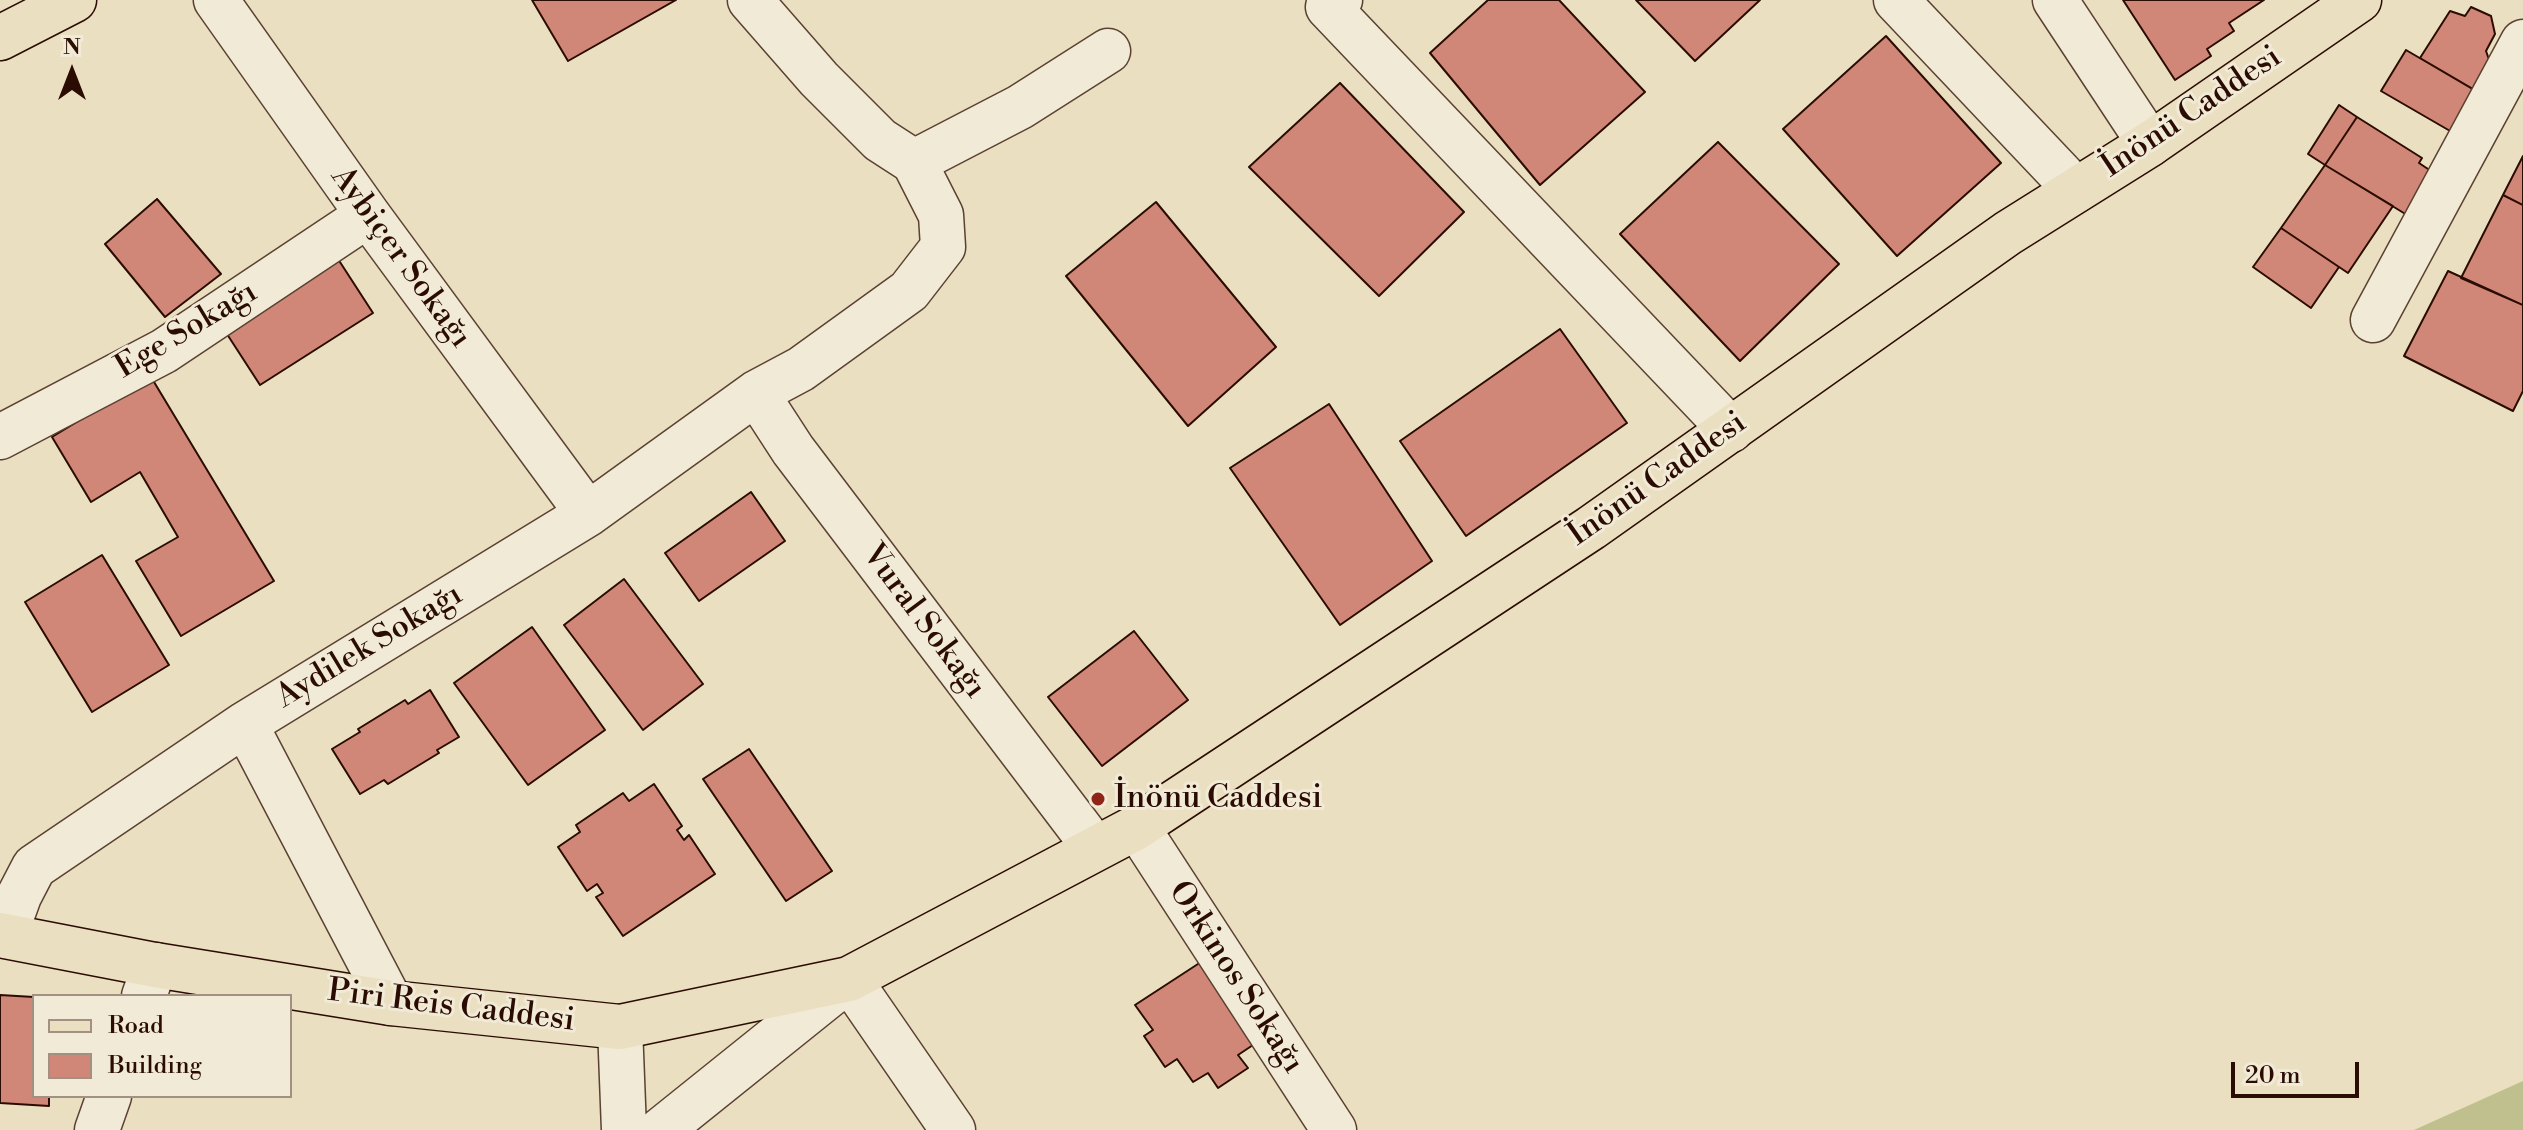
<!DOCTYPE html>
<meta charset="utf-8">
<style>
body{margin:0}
#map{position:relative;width:2523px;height:1130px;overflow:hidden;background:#eadfc0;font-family:"Libre Bodoni",serif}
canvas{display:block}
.legend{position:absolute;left:32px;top:994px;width:260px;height:104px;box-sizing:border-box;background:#f1ead6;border:2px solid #a29182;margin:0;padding:10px 14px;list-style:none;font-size:24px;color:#2b0c03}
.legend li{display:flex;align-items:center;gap:16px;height:40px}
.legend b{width:40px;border:2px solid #a29182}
.north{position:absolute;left:32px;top:32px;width:80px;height:80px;-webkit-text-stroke:6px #f1ead6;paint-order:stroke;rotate:0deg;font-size:22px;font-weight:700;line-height:32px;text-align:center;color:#2b0c03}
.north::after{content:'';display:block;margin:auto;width:28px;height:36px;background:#2b0c03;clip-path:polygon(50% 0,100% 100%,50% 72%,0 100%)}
.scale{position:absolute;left:2231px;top:1062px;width:128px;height:36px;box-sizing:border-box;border:4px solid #2b0c03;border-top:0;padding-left:10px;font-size:24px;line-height:28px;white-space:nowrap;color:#2b0c03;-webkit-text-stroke:6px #f1ead6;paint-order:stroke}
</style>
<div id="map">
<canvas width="2523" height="1130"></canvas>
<ul class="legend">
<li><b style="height:10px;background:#eadfc0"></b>Road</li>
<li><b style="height:22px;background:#d18777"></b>Building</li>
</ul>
<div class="north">N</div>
<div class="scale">20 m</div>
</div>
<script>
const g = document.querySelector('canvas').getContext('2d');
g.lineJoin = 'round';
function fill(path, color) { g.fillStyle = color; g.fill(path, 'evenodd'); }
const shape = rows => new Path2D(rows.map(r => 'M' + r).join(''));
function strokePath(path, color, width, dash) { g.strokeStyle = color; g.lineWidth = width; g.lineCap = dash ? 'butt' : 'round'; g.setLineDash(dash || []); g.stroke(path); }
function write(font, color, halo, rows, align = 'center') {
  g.font = font + ' "Libre Bodoni",serif'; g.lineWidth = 6; g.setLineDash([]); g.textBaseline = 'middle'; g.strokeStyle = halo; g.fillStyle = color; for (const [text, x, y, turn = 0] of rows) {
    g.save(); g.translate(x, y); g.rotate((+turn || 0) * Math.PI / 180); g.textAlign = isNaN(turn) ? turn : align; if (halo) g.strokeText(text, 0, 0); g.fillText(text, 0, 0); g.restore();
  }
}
const green = shape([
 [2523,1081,2523,1130,2414,1130]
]);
const building = shape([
 [532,0,676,0,568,61,532,0],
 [1488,0,1559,0,1645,92,1540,185,1430,53,1488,0],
 [1636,0,1760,0,1695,61,1636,0],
 [2123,0,2264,0,2229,23,2234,31,2207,49,2211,56,2175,80,2123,0],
 [2471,7,2491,16,2495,34,2486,51,2491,65,2473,89,2420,58,2450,11,2465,16,2471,7],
 [1886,36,2001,163,1897,256,1783,129,1886,36],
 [2406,50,2481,94,2457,135,2381,91,2406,50],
 [1340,83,1464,212,1379,296,1249,167,1340,83],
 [2339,105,2357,117,2325,165,2308,154,2339,105],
 [2357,117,2422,158,2419,163,2434,173,2407,215,2325,165,2357,117],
 [1718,142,1839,264,1740,361,1620,234,1718,142],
 [2523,156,2523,205,2503,195,2523,156],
 [2325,165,2393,206,2348,273,2281,228,2325,165],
 [2503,195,2523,205,2523,305,2461,278,2503,195],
 [157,199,221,274,165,317,105,244,157,199],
 [1156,202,1276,347,1188,426,1066,276,1156,202],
 [2281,228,2339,267,2311,308,2253,267,2281,228],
 [338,259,373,313,260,385,225,331,338,259],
 [2448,271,2523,305,2523,391,2513,411,2404,356,2448,271],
 [1560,329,1627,423,1466,536,1400,441,1560,329],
 [151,377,274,581,181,636,136,561,178,537,140,472,91,502,52,437,151,377],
 [1329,404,1432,561,1340,625,1230,468,1329,404],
 [751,492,785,541,699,601,665,553,751,492],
 [102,555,169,665,92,712,25,602,102,555],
 [624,579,703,684,643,730,564,625,624,579],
 [532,627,605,730,528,785,454,683,532,627],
 [1134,631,1188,700,1102,766,1048,697,1134,631],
 [430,690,459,737,437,750,439,753,388,784,384,780,360,794,332,749,360,732,358,729,405,700,408,704,430,690],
 [749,749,832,871,786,901,703,779,749,749],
 [654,784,682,826,677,830,684,840,689,835,715,874,623,936,596,897,603,893,597,884,587,891,558,847,580,832,576,825,623,793,629,801,654,784],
 [1201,962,1256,1043,1238,1055,1248,1068,1218,1088,1208,1073,1193,1082,1177,1059,1165,1067,1144,1036,1153,1030,1135,1005,1201,962],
 [0,995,34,997,34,1096,49,1096,49,1106,0,1103,0,995]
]);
const minor = shape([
 [216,0,368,215,588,514],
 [750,0,819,79,880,140,914,162,1020,107,1108,51],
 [1340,0,1328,7,1731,430],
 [1896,0,2076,190],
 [2055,0,2150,144],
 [2373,320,2523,42],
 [756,393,793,450,1095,848],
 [0,437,164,351,368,215],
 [1137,827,1334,1130],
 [5,935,19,896,34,867,245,724],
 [144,996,155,965],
 [391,1003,245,724,588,514,756,393,801,369,909,291,943,247,941,215,914,162],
 [620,1027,624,1130],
 [97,1130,109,1096],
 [661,1130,849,979,953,1130]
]);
const major = shape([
 [0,38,74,0],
 [0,935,155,965,391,1003,620,1027,849,979,1137,827,1591,528,2008,233,2150,144,2359,0]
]);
const markers = [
 [1098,799,8,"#8f2418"]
];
const streetNames = [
 ["İnönü Caddesi",2192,113,-34],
 ["Aybiçer Sokağı",400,258,54],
 ["Ege Sokağı",187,331,-31],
 ["İnönü Caddesi",1658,480,-35],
 ["Vural Sokağı",923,622,53],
 ["Aydilek Sokağı",370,647,-31],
 ["Orkinos Sokağı",1235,978,57],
 ["Piri Reis Caddesi",451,1007,7]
];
const poiNames = [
 ["İnönü Caddesi",1114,799]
];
fill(green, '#bfc08d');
fill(building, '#d18777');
strokePath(building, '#2b0c03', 2);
strokePath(minor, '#5b4132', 47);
strokePath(major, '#2b0c03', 47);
strokePath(minor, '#f1ead6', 44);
strokePath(major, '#eadfc0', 44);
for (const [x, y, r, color] of markers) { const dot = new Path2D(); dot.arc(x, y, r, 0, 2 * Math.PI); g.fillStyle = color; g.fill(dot); strokePath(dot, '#f1ead6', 3); }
write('32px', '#2b0c03', '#f1ead6', streetNames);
write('32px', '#2b0c03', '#f1ead6', poiNames, 'left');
</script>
